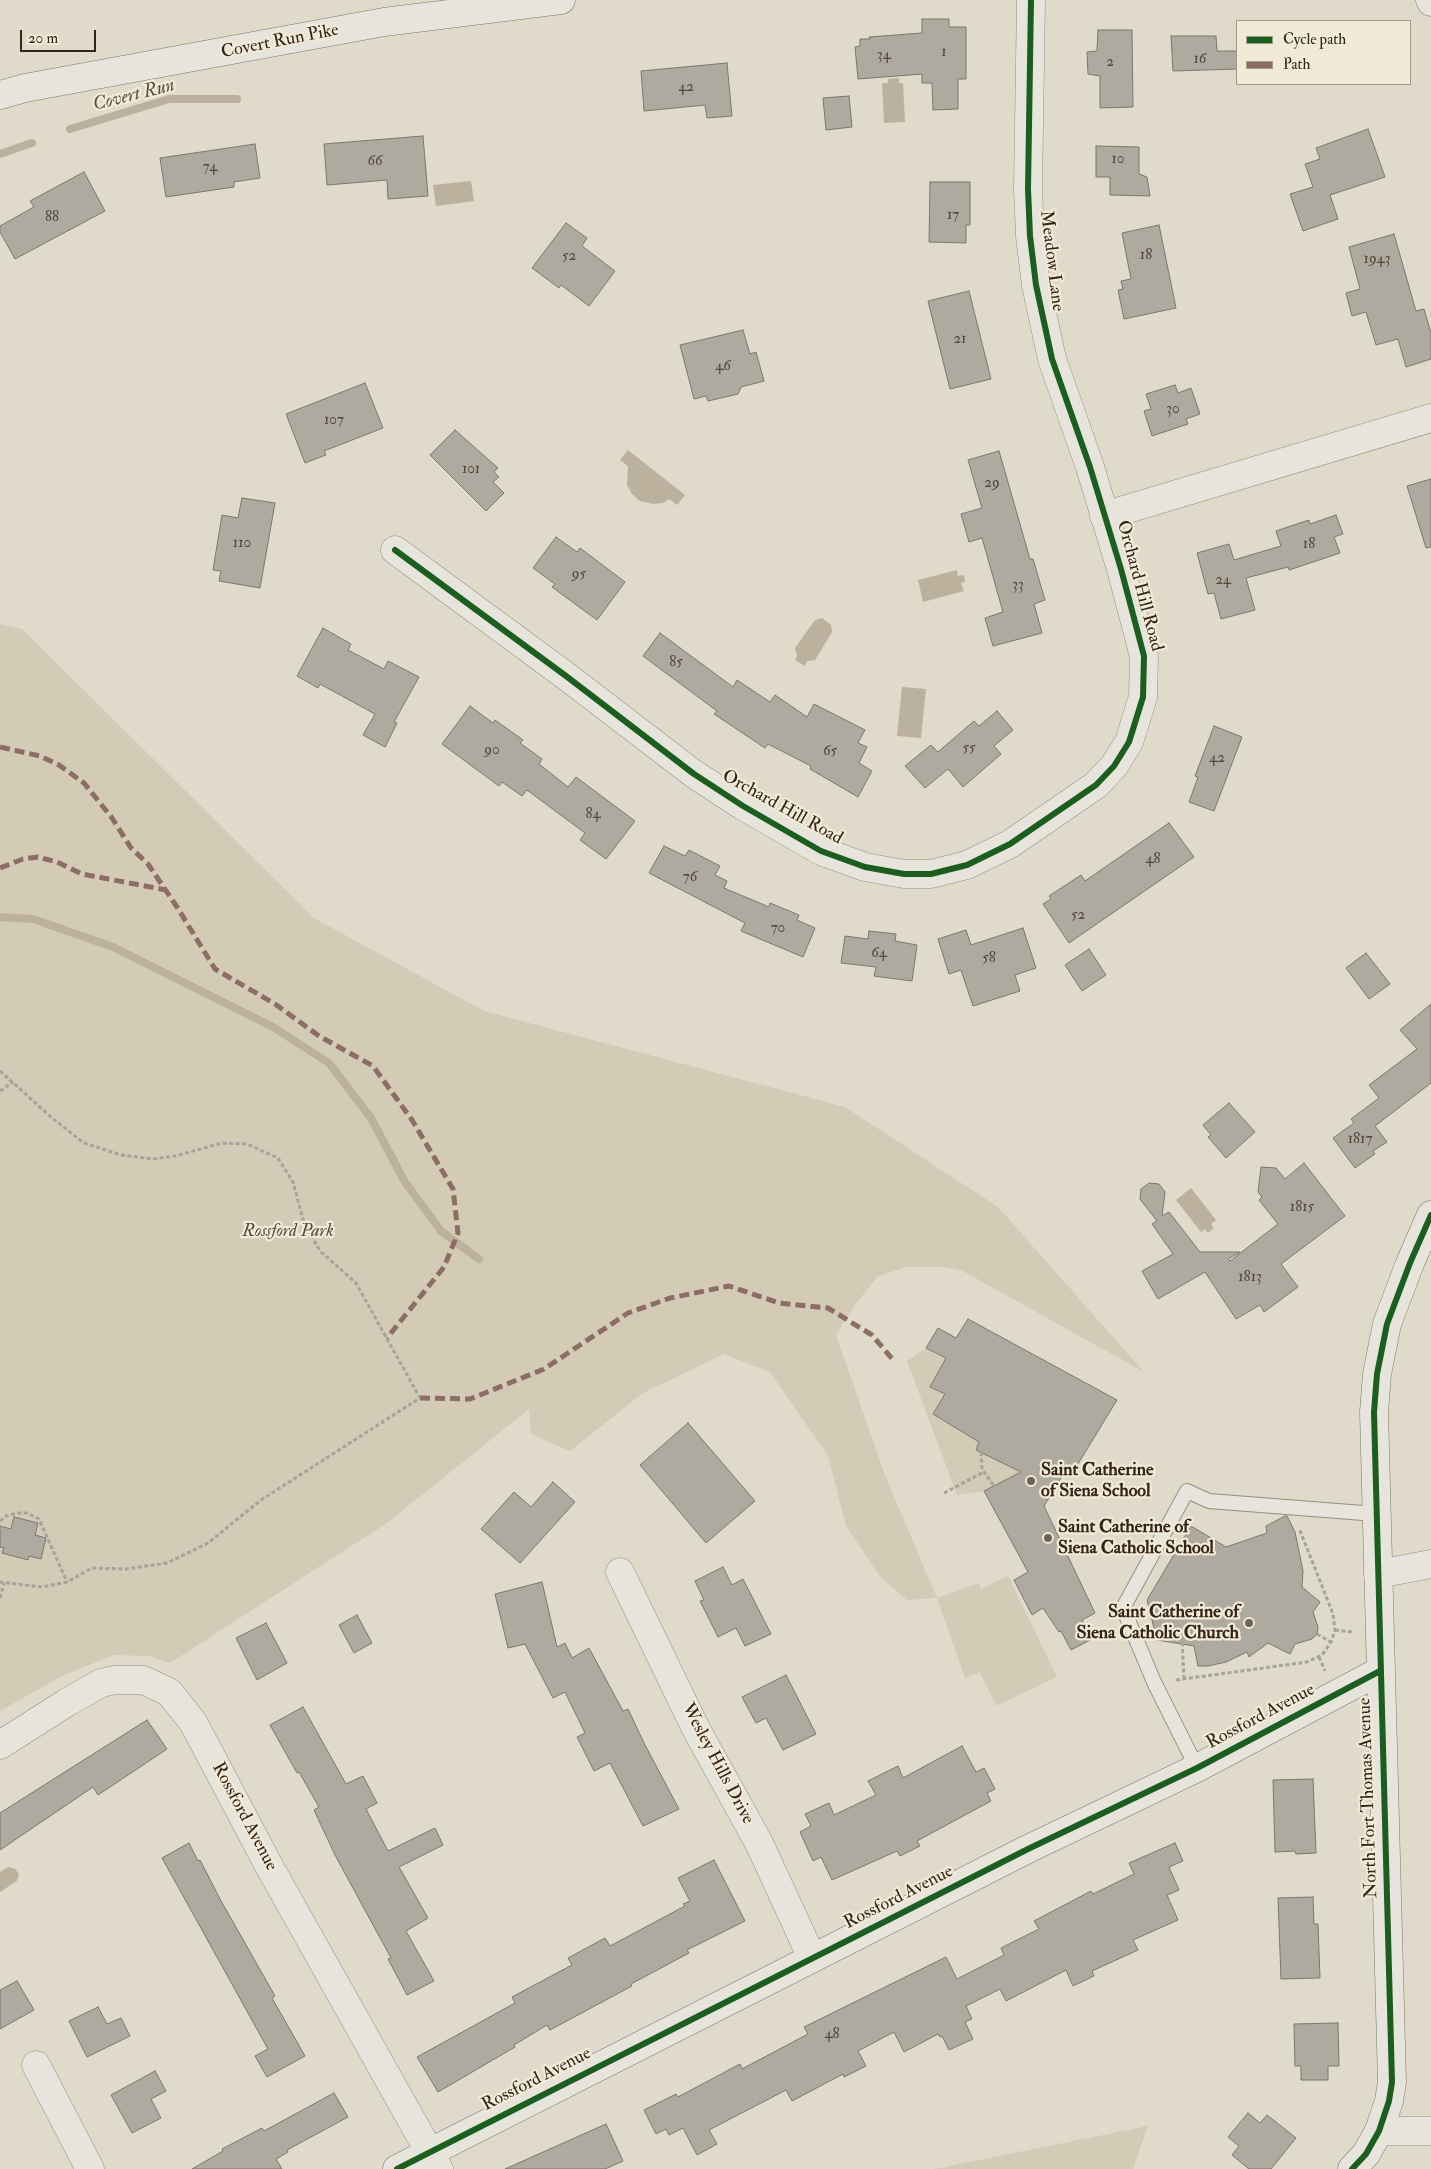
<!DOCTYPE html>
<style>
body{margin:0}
#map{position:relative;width:1431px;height:2169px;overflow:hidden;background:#dfdaca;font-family:"IM FELL Double Pica",serif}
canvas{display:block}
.legend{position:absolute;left:1236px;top:20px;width:175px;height:65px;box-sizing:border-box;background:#f0ead7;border:1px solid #a59b8b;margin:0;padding:6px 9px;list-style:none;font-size:15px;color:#342419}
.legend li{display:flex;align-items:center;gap:10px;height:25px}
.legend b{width:25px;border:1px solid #a59b8b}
.scale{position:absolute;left:20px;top:30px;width:76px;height:22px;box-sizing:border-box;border:2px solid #342419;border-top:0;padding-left:6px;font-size:15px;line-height:18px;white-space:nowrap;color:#342419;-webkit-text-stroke:4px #f0ead7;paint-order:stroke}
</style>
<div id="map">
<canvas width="1431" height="2169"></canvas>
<ul class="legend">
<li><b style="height:6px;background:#1b5e20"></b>Cycle path</li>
<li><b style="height:6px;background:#8d6e63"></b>Path</li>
</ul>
<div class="scale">20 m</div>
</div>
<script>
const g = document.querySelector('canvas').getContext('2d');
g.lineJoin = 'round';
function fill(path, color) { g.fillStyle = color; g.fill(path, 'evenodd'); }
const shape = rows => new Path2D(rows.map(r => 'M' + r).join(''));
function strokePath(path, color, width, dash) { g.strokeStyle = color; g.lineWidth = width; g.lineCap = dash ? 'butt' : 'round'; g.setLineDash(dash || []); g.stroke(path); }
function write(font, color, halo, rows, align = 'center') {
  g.font = font + ' "IM FELL Double Pica",serif'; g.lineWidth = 4.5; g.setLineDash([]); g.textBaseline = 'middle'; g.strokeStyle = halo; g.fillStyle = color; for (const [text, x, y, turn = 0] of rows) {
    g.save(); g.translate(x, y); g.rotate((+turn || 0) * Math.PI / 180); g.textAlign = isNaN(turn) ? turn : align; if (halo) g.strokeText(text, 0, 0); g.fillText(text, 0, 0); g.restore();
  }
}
const green = shape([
 [0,624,22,629,314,918,484,1011,845,1107,998,1207,1144,1372,963,1271,942,1267,907,1267,878,1276,854,1306,836,1335,886,1478,937,1598,979,1583,981,1589,1008,1576,1057,1677,996,1706,980,1672,965,1678,937,1598,907,1600,881,1578,846,1526,828,1456,770,1372,724,1354,643,1393,570,1451,531,1434,529,1409,387,1523,170,1663,149,1656,114,1655,64,1675,0,1711],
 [926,1348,946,1358,930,1387,945,1395,934,1415,1026,1469,984,1491,957,1495,907,1361],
 [1148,2126,1133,2169,934,2169]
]);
const water = shape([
 [899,78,899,83,903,83,905,122,884,123,882,83,888,83,888,79],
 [471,181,474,201,436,206,433,185],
 [628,450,685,495,677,505,669,499,663,503,653,504,640,501,632,494,627,485,628,466,620,460],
 [957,570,958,576,964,575,965,582,961,583,964,591,923,602,918,580],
 [822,618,831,625,832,632,815,660,807,661,805,666,795,660,797,656,795,648,815,620],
 [902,687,926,689,921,738,897,736],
 [1191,1188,1216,1220,1211,1224,1214,1228,1208,1233,1205,1229,1201,1232,1176,1200],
 [8,1867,15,1869,19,1874,17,1881,0,1892,0,1872]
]);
const stream = shape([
 [70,129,169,99,237,99],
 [0,154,32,143],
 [0,917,33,919,113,947,273,1027,329,1063,371,1118,405,1182,441,1231,479,1259]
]);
const building = shape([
 [922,19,949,19,949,27,966,27,966,79,958,79,958,109,933,110,932,83,922,83,922,74,858,79,855,47,860,46,860,39,870,39,869,37,922,33,922,19],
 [1098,30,1132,30,1133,107,1100,108,1100,76,1088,74,1087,52,1097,51,1098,30],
 [1171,36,1216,36,1217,51,1237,51,1237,69,1173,71,1171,36],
 [727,63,732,116,707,118,705,105,644,111,641,71,727,63],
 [849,96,852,127,826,130,823,98,849,96],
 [1368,129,1385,177,1330,195,1338,219,1303,231,1290,194,1313,187,1305,164,1320,159,1316,148,1368,129],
 [423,136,428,196,388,199,387,180,327,185,324,144,423,136],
 [255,144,260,178,234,182,234,187,166,197,160,158,255,144],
 [1096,146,1139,147,1139,174,1147,177,1150,196,1110,195,1110,177,1096,177,1096,146],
 [84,172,105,211,15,259,0,232,0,226,34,207,30,201,84,172],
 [930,182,970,182,970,225,966,225,966,243,929,242,930,182],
 [566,223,587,238,582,246,615,271,589,306,561,285,559,288,532,268,566,223],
 [1159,225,1176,308,1124,319,1118,290,1123,289,1121,281,1131,279,1122,233,1159,225],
 [1394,234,1416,311,1424,309,1431,333,1431,359,1406,367,1398,339,1376,345,1366,312,1352,316,1346,293,1360,289,1349,247,1394,234],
 [969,291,991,379,950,389,928,301,969,291],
 [743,330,750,354,756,352,764,381,741,387,738,394,708,401,706,396,694,399,680,345,743,330],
 [365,383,383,428,324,451,326,455,305,463,286,414,365,383],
 [1175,385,1178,393,1191,388,1200,414,1186,419,1188,424,1152,436,1144,411,1151,409,1146,394,1175,385],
 [455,430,498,468,494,472,499,477,493,482,504,493,486,511,430,455,455,430],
 [999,451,1030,559,1033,559,1045,600,1034,604,1042,633,993,646,985,618,1003,612,982,538,969,542,961,514,982,508,968,460,999,451],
 [1431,479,1431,547,1426,548,1407,486,1431,479],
 [242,498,275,503,260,588,219,581,221,571,213,570,222,515,238,518,242,498],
 [1336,515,1343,534,1334,537,1340,553,1289,570,1288,567,1246,578,1255,610,1221,619,1214,593,1208,594,1197,553,1229,544,1234,560,1281,546,1276,531,1309,520,1310,524,1336,515],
 [556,537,577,552,580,548,625,582,597,620,552,587,555,584,533,568,556,537],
 [323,628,351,644,348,650,384,669,388,661,419,677,394,722,397,723,385,747,363,735,375,714,320,684,318,688,297,676,323,628],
 [660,633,733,687,737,680,770,702,775,695,807,717,814,704,865,730,858,743,867,747,859,763,872,771,858,797,810,769,811,766,768,744,765,748,714,714,717,711,643,656,660,633],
 [470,706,493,723,495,720,523,740,520,743,542,759,539,764,568,787,576,777,635,821,606,859,580,840,585,833,527,790,522,796,502,782,499,786,442,744,470,706],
 [997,711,1013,730,994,746,1001,754,963,787,948,769,925,788,905,766,931,745,938,752,974,721,979,726,997,711],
 [1214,726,1242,737,1214,811,1189,802,1198,777,1195,776,1214,726],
 [1169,823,1194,857,1069,943,1043,904,1051,899,1049,896,1081,875,1085,881,1169,823],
 [664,846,685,856,689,850,720,866,715,875,727,881,724,888,769,907,770,903,799,915,797,920,815,928,803,957,741,931,745,923,649,873,664,846],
 [1023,928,1036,968,1015,975,1020,991,973,1006,961,970,949,974,938,939,966,930,971,945,1023,928],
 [869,931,896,934,895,941,917,945,912,981,874,976,876,967,841,963,845,936,868,939,869,931],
 [1089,949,1106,975,1082,991,1065,965,1089,949],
 [1366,953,1390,984,1369,999,1346,968,1366,953],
 [1431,1004,1431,1083,1375,1126,1387,1142,1373,1151,1375,1154,1355,1168,1333,1138,1354,1123,1351,1119,1379,1098,1369,1085,1417,1049,1400,1030,1431,1004],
 [1229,1103,1255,1132,1226,1158,1208,1137,1211,1135,1203,1125,1229,1103],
 [1304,1163,1345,1216,1281,1264,1298,1287,1264,1312,1260,1305,1236,1319,1205,1272,1158,1299,1142,1271,1173,1254,1152,1224,1157,1221,1140,1199,1141,1189,1149,1183,1159,1184,1165,1192,1162,1216,1169,1212,1200,1252,1240,1252,1228,1259,1230,1261,1278,1224,1259,1200,1262,1197,1258,1192,1261,1167,1276,1168,1285,1179,1304,1163],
 [968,1319,1117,1400,1070,1477,1064,1473,1044,1506,1095,1613,1082,1620,1092,1639,1071,1650,1061,1631,1059,1632,1043,1608,1032,1615,1014,1580,1028,1572,984,1491,1021,1472,976,1450,979,1442,933,1414,945,1394,930,1387,946,1358,926,1348,938,1328,956,1338,968,1319],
 [688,1423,755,1501,706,1543,640,1465,688,1423],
 [553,1482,575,1502,520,1563,481,1529,514,1492,531,1507,553,1482],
 [1285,1516,1287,1516,1295,1532,1303,1571,1302,1587,1320,1602,1313,1612,1318,1627,1317,1634,1312,1639,1295,1644,1290,1654,1268,1643,1249,1657,1247,1652,1226,1662,1208,1666,1198,1666,1194,1646,1157,1640,1147,1600,1191,1526,1226,1547,1267,1533,1266,1526,1285,1516],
 [14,1517,38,1523,35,1535,46,1538,41,1559,29,1556,28,1560,2,1553,4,1548,0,1547,0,1526,11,1529,14,1517],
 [723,1567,732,1585,743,1579,771,1634,745,1646,736,1628,718,1637,700,1601,704,1600,695,1581,723,1567],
 [542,1582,557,1647,565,1643,572,1658,589,1648,623,1711,628,1709,645,1745,679,1809,643,1826,610,1763,594,1771,577,1737,585,1733,565,1692,553,1698,525,1644,508,1648,495,1594,542,1582],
 [357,1615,372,1643,354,1653,339,1625,357,1615],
 [266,1623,287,1663,257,1680,236,1638,266,1623],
 [786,1675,816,1734,783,1750,766,1718,756,1723,742,1697,786,1675],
 [303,1707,346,1784,363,1776,377,1803,366,1809,388,1851,435,1828,443,1845,399,1867,428,1918,406,1931,434,1981,407,1995,388,1959,391,1958,335,1855,314,1810,319,1807,299,1772,297,1773,270,1725,303,1707],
 [147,1720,167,1749,98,1795,93,1787,0,1850,0,1813,147,1720],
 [962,1746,976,1772,984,1768,995,1789,987,1793,991,1801,917,1841,920,1846,900,1856,897,1851,832,1880,821,1857,813,1861,800,1832,811,1826,805,1814,829,1803,834,1815,876,1795,868,1781,898,1766,903,1778,962,1746],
 [1313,1779,1316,1853,1296,1854,1295,1851,1275,1852,1273,1780,1313,1779],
 [189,1843,198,1861,200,1860,220,1899,275,1996,272,1998,305,2056,267,2077,255,2056,268,2049,162,1858,189,1843],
 [1175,1843,1183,1861,1169,1867,1179,1890,1167,1895,1178,1920,1133,1940,1138,1950,1092,1971,1094,1976,1073,1986,1066,1970,1006,2001,1000,1989,966,2006,972,2019,965,2022,973,2039,949,2050,942,2036,940,2037,938,2034,904,2052,894,2032,858,2051,866,2066,844,2077,843,2074,792,2101,786,2090,709,2130,717,2144,697,2155,683,2128,669,2135,666,2129,656,2134,644,2110,676,2094,678,2097,740,2064,742,2069,808,2034,804,2027,946,1957,957,1979,1004,1955,1001,1948,1039,1929,1034,1921,1091,1891,1093,1894,1134,1874,1129,1863,1175,1843],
 [714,1860,745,1921,687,1950,689,1953,631,1984,632,1986,550,2030,547,2025,514,2045,515,2047,438,2092,417,2057,515,2003,512,1997,572,1965,568,1958,605,1938,610,1946,685,1906,683,1904,690,1901,678,1878,714,1860],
 [1313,1897,1314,1924,1318,1924,1320,1978,1281,1979,1278,1898,1313,1897],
 [17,1981,34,2010,0,2029,0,1990,17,1981],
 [98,2007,107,2024,121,2018,130,2036,87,2057,69,2021,98,2007],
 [1338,2023,1339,2066,1328,2066,1328,2080,1301,2080,1301,2066,1295,2066,1294,2024,1338,2023],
 [155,2071,166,2091,151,2099,161,2118,132,2133,111,2095,155,2071],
 [334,2093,348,2117,287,2150,288,2152,276,2159,282,2169,192,2169,223,2151,222,2149,262,2128,264,2131,334,2093],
 [1248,2113,1260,2123,1267,2115,1296,2138,1271,2169,1249,2169,1232,2155,1239,2146,1228,2137,1248,2113],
 [606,2124,623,2161,605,2169,505,2169,606,2124]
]);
const path = shape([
 [0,1071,52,1118,84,1143,121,1155,153,1159,175,1156,222,1143,247,1144,278,1158,293,1182,304,1223,320,1251,356,1283,420,1398,261,1500,208,1543,167,1563,126,1569,92,1568,67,1582,42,1587,0,1582],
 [0,1091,13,1082],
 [981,1452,982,1469,994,1486],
 [944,1493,984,1472],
 [0,1521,6,1516,17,1513,27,1513,39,1519,67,1582],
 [0,1598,4,1583],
 [1335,1630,1353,1632],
 [1317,1634,1331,1642],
 [1319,1657,1325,1671],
 [1184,1679,1182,1639,1199,1636],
 [1176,1680,1307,1662,1322,1655,1331,1642,1335,1630,1333,1614,1299,1528]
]);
const lane = shape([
 [1197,1768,1154,1682,1123,1608,1187,1491,1209,1501,1376,1514]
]);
const street = shape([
 [1104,516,1431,418],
 [395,550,566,676,694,774,743,806,821,851,865,867,904,874,931,874,967,865,1010,844,1096,785,1114,766,1129,742,1143,697,1144,656,1121,569,1090,467,1052,359,1036,285,1030,236,1028,189,1031,0],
 [620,1572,696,1729,759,1843,812,1958],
 [1378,1574,1431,1564],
 [0,1745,66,1703,101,1683,115,1680,143,1680,169,1692,193,1722,268,1864,439,2169],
 [36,2065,90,2169],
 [1379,2131,1431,2131]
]);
const secondary = shape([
 [1430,0,1431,2],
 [0,95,25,88,384,22,561,0],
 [397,2169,1028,1849,1197,1768,1380,1671],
 [1352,2169,1366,2154,1379,2131,1389,2101,1392,2082,1374,1412,1377,1374,1387,1324,1410,1263,1431,1215]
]);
const quiet = shape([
 [0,747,40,756,59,765,84,783,112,818,131,848,148,864,177,907,215,969,275,1004,319,1036,373,1066,412,1120,453,1189,458,1233,444,1267,387,1338],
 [0,868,23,859,38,857,57,862,82,874,166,890],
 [420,1398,470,1399,544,1369,628,1313,670,1298,729,1286,779,1303,828,1308,872,1335,894,1361]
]);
const cycleway = shape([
 [395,550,566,676,694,774,743,806,821,851,865,867,904,874,931,874,967,865,1010,844,1096,785,1114,766,1129,742,1143,697,1144,656,1121,569,1090,467,1052,359,1036,285,1030,236,1028,189,1031,0],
 [397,2169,1028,1849,1197,1768,1380,1671],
 [1352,2169,1366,2154,1379,2131,1389,2101,1392,2082,1374,1412,1377,1374,1387,1324,1410,1263,1431,1215]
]);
const markers = [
 [1031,1481,5,"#706457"],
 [1048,1538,5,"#706457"],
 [1249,1623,5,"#706457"]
];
const numberNames = [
 ["1",944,53],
 ["34",884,56],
 ["16",1200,60],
 ["2",1110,63],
 ["42",686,88],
 ["10",1118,160],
 ["66",375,162],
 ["74",210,168],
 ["17",953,216],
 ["88",52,218],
 ["18",1146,256],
 ["52",569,257],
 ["1943",1377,260],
 ["21",960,340],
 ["46",723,367],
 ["30",1173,410],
 ["107",334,421],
 ["101",471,470],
 ["29",992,484],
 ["110",242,544],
 ["18",1309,545],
 ["95",579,575],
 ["24",1223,581],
 ["33",1018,586],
 ["85",676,663],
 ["55",969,749],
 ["90",492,751],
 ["65",830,752],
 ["42",1217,759],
 ["84",593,815],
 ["48",1153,860],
 ["76",690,878],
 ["52",1078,916],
 ["70",778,929],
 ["64",879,954],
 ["58",989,959],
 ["1817",1360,1140],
 ["1815",1302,1208],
 ["1813",1250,1278],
 ["48",832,2035]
];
const streetNames = [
 ["Covert Run Pike",280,42,-11],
 ["Meadow Lane",1051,261,83],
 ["Orchard Hill Road",1139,586,75],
 ["Orchard Hill Road",782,808,29],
 ["Rossford Avenue",1261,1717,-28],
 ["Wesley Hills Drive",717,1764,62],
 ["North Fort Thomas Avenue",1369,1798,-92],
 ["Rossford Avenue",244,1817,62],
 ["Rossford Avenue",899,1898,-27],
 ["Rossford Avenue",537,2080,-27]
];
const parkNames = [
 ["Rossford Park",288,1232]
];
const poiNames = [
 ["Saint Catherine",1041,1471],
 ["of Siena School",1041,1492],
 ["Saint Catherine of",1058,1528],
 ["Siena Catholic School",1058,1549],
 ["Saint Catherine of",1239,1613,"right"],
 ["Siena Catholic Church",1239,1634,"right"]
];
const waterNames = [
 ["Covert Run",134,96,-14]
];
fill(green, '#d3cbb5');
fill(water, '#bbb19c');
strokePath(stream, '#bbb19c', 8);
fill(building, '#afaa9f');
strokePath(building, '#7c776e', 1);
strokePath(lane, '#948f85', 16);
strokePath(street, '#948f85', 29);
strokePath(secondary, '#7c776e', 29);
strokePath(path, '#a7a39b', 3, [4, 2.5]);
strokePath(lane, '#e7e4dc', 14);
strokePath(street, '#e7e4dc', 28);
strokePath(secondary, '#e7e4dc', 28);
strokePath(quiet, '#8d6e63', 5, [10, 5]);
strokePath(cycleway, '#1b5e20', 6);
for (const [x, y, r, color] of markers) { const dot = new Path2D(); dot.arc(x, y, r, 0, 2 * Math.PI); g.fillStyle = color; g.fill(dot); strokePath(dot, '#f0ead7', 2); }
write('15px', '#53463a', null, numberNames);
write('18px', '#342419', '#f0ead7', streetNames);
write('italic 18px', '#594b3c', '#f0ead7', parkNames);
write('bold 18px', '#342419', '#f0ead7', poiNames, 'left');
write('italic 19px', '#5e4f40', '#f0ead7', waterNames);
</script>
